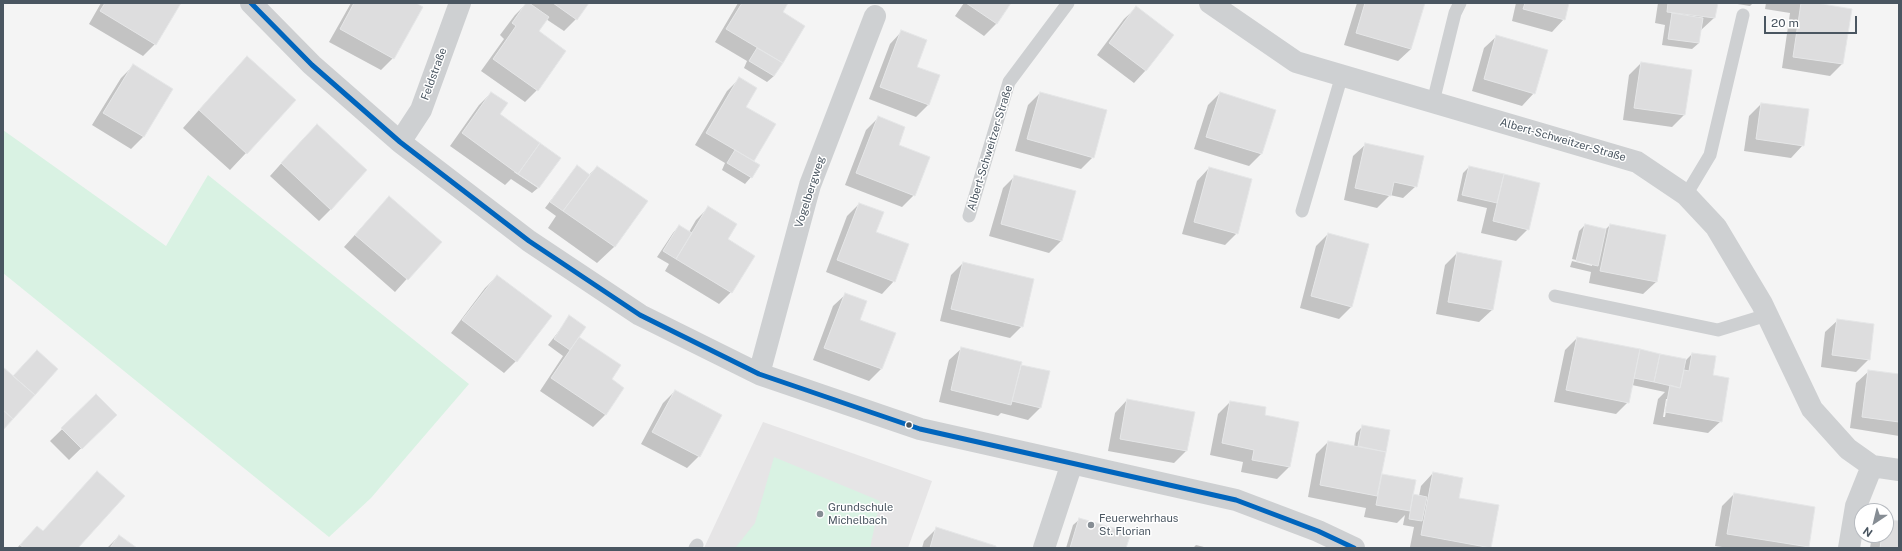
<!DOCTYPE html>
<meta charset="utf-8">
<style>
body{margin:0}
#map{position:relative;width:1902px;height:551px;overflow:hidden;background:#f4f4f4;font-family:"Public Sans",sans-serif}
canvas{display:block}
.frame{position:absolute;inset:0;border:4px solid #4a5661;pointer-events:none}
.north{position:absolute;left:1854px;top:503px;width:40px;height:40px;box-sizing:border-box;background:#fff;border:1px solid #b7bbc0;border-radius:50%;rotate:215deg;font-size:11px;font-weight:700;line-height:16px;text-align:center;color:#4a5661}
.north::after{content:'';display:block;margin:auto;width:14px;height:18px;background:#868d94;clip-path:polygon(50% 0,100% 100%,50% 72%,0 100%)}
.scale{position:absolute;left:1764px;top:16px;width:93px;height:18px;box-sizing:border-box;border:2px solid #4a5661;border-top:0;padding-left:5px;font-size:12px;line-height:14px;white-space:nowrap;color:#4a5661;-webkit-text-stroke:3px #fff;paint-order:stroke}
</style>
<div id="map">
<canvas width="1902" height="551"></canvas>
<div class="frame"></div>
<div class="north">N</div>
<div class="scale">20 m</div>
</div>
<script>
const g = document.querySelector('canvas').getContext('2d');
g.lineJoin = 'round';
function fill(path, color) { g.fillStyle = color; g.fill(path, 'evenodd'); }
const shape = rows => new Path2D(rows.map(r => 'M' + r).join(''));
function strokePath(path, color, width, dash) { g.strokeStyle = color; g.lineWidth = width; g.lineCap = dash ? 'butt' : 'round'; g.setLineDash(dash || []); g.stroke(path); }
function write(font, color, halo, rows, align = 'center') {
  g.font = font + ' "Public Sans",sans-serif'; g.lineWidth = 3; g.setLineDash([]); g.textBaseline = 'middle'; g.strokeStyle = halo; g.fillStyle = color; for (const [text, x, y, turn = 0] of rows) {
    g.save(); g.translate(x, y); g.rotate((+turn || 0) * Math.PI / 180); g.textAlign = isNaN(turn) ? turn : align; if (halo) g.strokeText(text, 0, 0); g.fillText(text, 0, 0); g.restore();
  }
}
const education = shape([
 [763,422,932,481,908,548,704,548]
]);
const green = shape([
 [3,130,166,246,208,175,469,384,371,498,329,537,3,273],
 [774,457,880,501,870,548,735,548,755,523]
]);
const shadow = shape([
 [101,3,178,3,155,44,143,56,89,24],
 [351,3,414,3,393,58,381,70,329,42],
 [524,3,587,3,576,19,564,31,546,19,537,32,537,90,525,102,481,71,504,39,500,35,515,15,526,4],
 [738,3,787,3,781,13,803,26,774,76,767,82,744,68,747,61,715,42],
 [964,3,1010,3,996,24,984,36,955,16],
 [1357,3,1424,3,1411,49,1398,61,1344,45],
 [1516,3,1568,3,1564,19,1552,32,1512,21],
 [1658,3,1717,3,1714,18,1701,30,1699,43,1692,49,1662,45,1665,25,1655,23],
 [1731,3,1753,3,1750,6],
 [1766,3,1824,3,1842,64,1830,76,1782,68,1790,13,1765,9],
 [1137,7,1146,70,1134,83,1097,55,1124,19],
 [902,31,916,67,939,76,928,105,916,117,869,99,890,44],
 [1497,36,1534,93,1522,106,1472,91,1484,48],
 [1641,63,1684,115,1672,127,1623,120,1629,75],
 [133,66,172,89,143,137,131,149,92,125,121,78],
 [231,74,246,153,230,170,183,128],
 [739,79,745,107,775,125,753,161,751,177,745,184,722,170,725,163,695,145,727,91],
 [491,93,515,170,514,172,538,188,532,193,511,179,505,185,450,146,479,105],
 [1040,93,1093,157,1081,169,1015,151,1028,105],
 [1220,93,1274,110,1261,154,1249,166,1194,149,1208,105],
 [1761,104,1803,145,1791,158,1744,151,1749,116],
 [878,118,897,146,914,195,902,207,845,185,866,130],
 [305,137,331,209,319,221,270,176],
 [1366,144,1416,186,1403,198,1390,195,1377,208,1344,200,1353,156],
 [577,166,589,175,597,167,647,201,614,247,597,263,548,228,556,216,545,208],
 [1469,167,1503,177,1504,175,1528,229,1516,241,1481,233,1487,208,1457,201,1463,173],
 [1209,168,1237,233,1225,245,1182,234,1197,181],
 [1015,176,1074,192,1061,241,1049,253,989,236,1003,188],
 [389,197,440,242,395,292,344,247],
 [859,204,875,233,894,281,882,294,826,272,847,216],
 [708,208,727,240,731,292,719,304,665,271,669,264,657,257,673,233,679,226,689,232,696,220],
 [1585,225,1605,230,1610,225,1665,236,1656,282,1643,294,1589,283,1591,272,1570,267,1572,261,1592,266,1592,264,1572,259,1579,231],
 [1328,234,1351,307,1339,319,1300,308,1316,246],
 [1457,253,1501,262,1492,310,1479,322,1436,314,1445,265],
 [963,263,1022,326,1010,338,940,321,951,275],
 [497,276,516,361,504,373,451,333,485,288],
 [846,294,859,320,894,334,881,369,869,381,813,360,833,306],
 [570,317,578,337,610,379,623,388,605,415,593,427,540,391,563,356,548,345],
 [1838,320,1869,359,1856,372,1821,367,1825,332],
 [1577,338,1686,360,1692,354,1712,376,1721,421,1708,433,1653,424,1658,399,1665,392,1632,385,1628,402,1616,414,1554,402,1565,350],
 [1666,399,1668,399,1665,417,1663,417],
 [962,348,1040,408,1028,420,1001,413,998,416,939,402,949,360],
 [1869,371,1899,375,1899,436,1850,428,1856,383],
 [675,391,699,456,687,468,641,444,663,403],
 [96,396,103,427,69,460,50,441],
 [1127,400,1186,451,1174,463,1108,451,1115,413],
 [1230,402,1264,416,1298,422,1289,467,1277,479,1241,472,1243,462,1210,455,1218,414],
 [1363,426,1385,452,1380,475,1415,481,1412,497,1419,496,1421,486,1433,473,1458,499,1490,547,1410,547,1414,527,1403,525,1405,515,1397,523,1364,517,1366,508,1308,497,1316,454,1328,442,1354,447,1356,433],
 [1734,494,1808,547,1807,548,1729,548,1715,546,1722,506],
 [1080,519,1125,548,1066,548,1073,525],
 [1886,520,1899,522,1899,548,1870,548,1872,535,1886,535],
 [37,527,42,532,77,548,17,548],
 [936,529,995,548,922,548,924,541],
 [119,536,135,548,107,548],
 [1196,545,1208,548,1193,548]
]);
const building = shape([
 [105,3,181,3,156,45,100,11,105,3],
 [354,3,416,3,423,7,394,59,340,29,354,3],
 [526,3,529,3,549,17,539,31,566,51,538,91,493,59,516,26,512,23,526,3],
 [553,3,589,3,577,20,553,3],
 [742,3,788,3,783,12,805,26,783,63,726,29,742,3],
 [966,3,1011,3,997,24,966,3],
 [1365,3,1425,3,1411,49,1356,33,1365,3],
 [1525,3,1569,3,1565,20,1523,9,1525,3],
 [1668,3,1718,3,1715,18,1667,12,1668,3],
 [1801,3,1816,3,1852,9,1843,64,1793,57,1801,3],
 [1136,6,1174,35,1146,71,1109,43,1136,6],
 [1672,13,1703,18,1699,43,1668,39,1672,13],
 [901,30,927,40,917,67,940,75,929,105,880,87,901,30],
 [1496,35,1548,50,1535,94,1484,79,1496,35],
 [757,48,783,63,774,76,749,61,757,48],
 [247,56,296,100,247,154,199,110,247,56],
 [1641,62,1692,70,1685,115,1634,108,1641,62],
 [133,64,173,89,144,137,103,113,133,64],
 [739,77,757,88,746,107,776,124,754,161,706,133,739,77],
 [491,92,508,103,500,114,540,143,518,174,462,133,491,92],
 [1040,92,1107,110,1094,158,1027,139,1040,92],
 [1220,92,1276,110,1262,154,1206,137,1220,92],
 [1761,103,1809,109,1804,146,1756,139,1761,103],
 [878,116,905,127,899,145,930,157,915,196,856,173,878,116],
 [317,124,367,170,331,210,281,163,317,124],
 [540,143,561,158,539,188,518,174,540,143],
 [1365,143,1424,156,1417,187,1394,182,1391,196,1355,188,1365,143],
 [735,150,760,165,752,178,727,163,735,150],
 [577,165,590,175,563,211,550,202,577,165],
 [597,166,648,201,615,247,563,211,597,166],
 [1469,166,1504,174,1497,203,1462,195,1469,166],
 [1209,167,1252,179,1238,234,1194,222,1209,167],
 [1504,174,1540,183,1529,230,1493,221,1504,174],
 [1014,175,1076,191,1062,241,1001,224,1014,175],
 [389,196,442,242,408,280,355,235,389,196],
 [859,203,884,212,876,232,909,244,895,282,837,260,859,203],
 [708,206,737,224,728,239,755,256,732,293,676,259,708,206],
 [1585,224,1606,229,1598,266,1576,261,1585,224],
 [1610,224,1666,235,1657,282,1600,271,1610,224],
 [679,225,692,233,676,259,663,251,679,225],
 [1328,233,1369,244,1352,307,1311,296,1328,233],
 [1457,252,1502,261,1493,310,1448,302,1457,252],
 [963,262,1034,279,1023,327,951,309,963,262],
 [497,275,552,316,517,362,462,320,497,275],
 [845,293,867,301,860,320,896,333,882,369,824,348,845,293],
 [569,315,586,327,570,350,554,339,569,315],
 [1837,319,1874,324,1870,360,1832,355,1837,319],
 [579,337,621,365,612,379,624,388,606,415,551,378,579,337],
 [1577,337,1640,349,1629,403,1566,390,1577,337],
 [961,347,1022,362,1011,405,951,390,961,347],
 [1640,349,1660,354,1654,382,1634,378,1640,349],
 [37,350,58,369,35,395,13,376,37,350],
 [1692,353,1716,356,1713,375,1729,378,1722,422,1665,412,1670,385,1680,388,1684,370,1689,371,1692,353],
 [1660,354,1686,359,1680,388,1654,382,1660,354],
 [1021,365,1050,371,1041,408,1012,401,1021,365],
 [3,367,35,395,13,419,3,410,3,367],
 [1868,370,1899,374,1899,422,1862,417,1868,370],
 [675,390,722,415,700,457,652,432,675,390],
 [96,394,117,415,82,449,61,428,96,394],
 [1127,399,1195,412,1187,451,1120,439,1127,399],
 [1230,401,1266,407,1265,415,1299,422,1290,467,1252,460,1254,450,1222,443,1230,401],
 [3,410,13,419,3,430,3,410],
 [1362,425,1390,430,1386,452,1358,446,1362,425],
 [1328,441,1386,452,1377,496,1320,485,1328,441],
 [97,471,125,496,78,548,24,548,20,545,37,526,43,531,97,471],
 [1433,472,1463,478,1459,498,1499,505,1491,548,1421,535,1433,472],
 [1382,474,1416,480,1410,511,1376,505,1382,474],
 [1734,493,1815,507,1809,547,1727,534,1734,493],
 [1413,494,1427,497,1422,521,1409,519,1413,494],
 [1079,518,1131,533,1126,548,1070,548,1079,518],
 [1886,519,1899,521,1899,548,1880,548,1882,535,1886,535,1886,519],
 [936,527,996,546,996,548,930,548,936,527],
 [119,535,137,548,110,548,119,535]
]);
const lane = shape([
 [1433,102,1455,13,1460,3],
 [1686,195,1710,155,1743,15],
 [1302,211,1342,75],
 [969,216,1009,82,1068,3],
 [1555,296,1718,330,1767,315],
 [695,548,697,545]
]);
const street = shape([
 [251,3,312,65,400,142,529,241,640,315,759,374,920,429,1236,500,1318,531,1354,548],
 [1210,3,1296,62,1637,162,1686,195,1716,227,1762,304,1812,409,1848,449,1872,466,1899,470],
 [400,142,421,110,460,3],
 [759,374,810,185,875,16],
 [1044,548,1072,463],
 [1849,548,1856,506,1872,466]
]);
const bus1 = shape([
 [251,3,312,65,400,142,529,241,640,315,759,374,920,429,1236,500,1318,531,1354,548]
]);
const markers = [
 [909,425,3.5,"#4a5661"],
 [820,514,4,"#868d94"],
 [1091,525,4,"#868d94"]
];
const streetNames = [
 ["Feldstraße",434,74,-70],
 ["Albert-Schweitzer-Straße",1563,140,16],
 ["Albert-Schweitzer-Straße",990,148,-73],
 ["Vogelbergweg",810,192,-72]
];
const poiNames = [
 ["Grundschule",828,508],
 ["Michelbach",828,521],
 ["Feuerwehrhaus",1099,519],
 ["St. Florian",1099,532]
];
fill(education, '#e6e5e6');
fill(green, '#d9f2e3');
fill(shadow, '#0003');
fill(building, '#ddddde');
strokePath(building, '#e5e6e7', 1);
strokePath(lane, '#ced0d2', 13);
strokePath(street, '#ced0d2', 22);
strokePath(bus1, '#0065bd', 5);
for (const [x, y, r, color] of markers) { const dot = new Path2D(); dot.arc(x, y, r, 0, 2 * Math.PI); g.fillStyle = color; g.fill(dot); strokePath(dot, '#fff', 1.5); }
write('11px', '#4a5661', '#fff', streetNames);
write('11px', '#4a5661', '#fff', poiNames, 'left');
</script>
